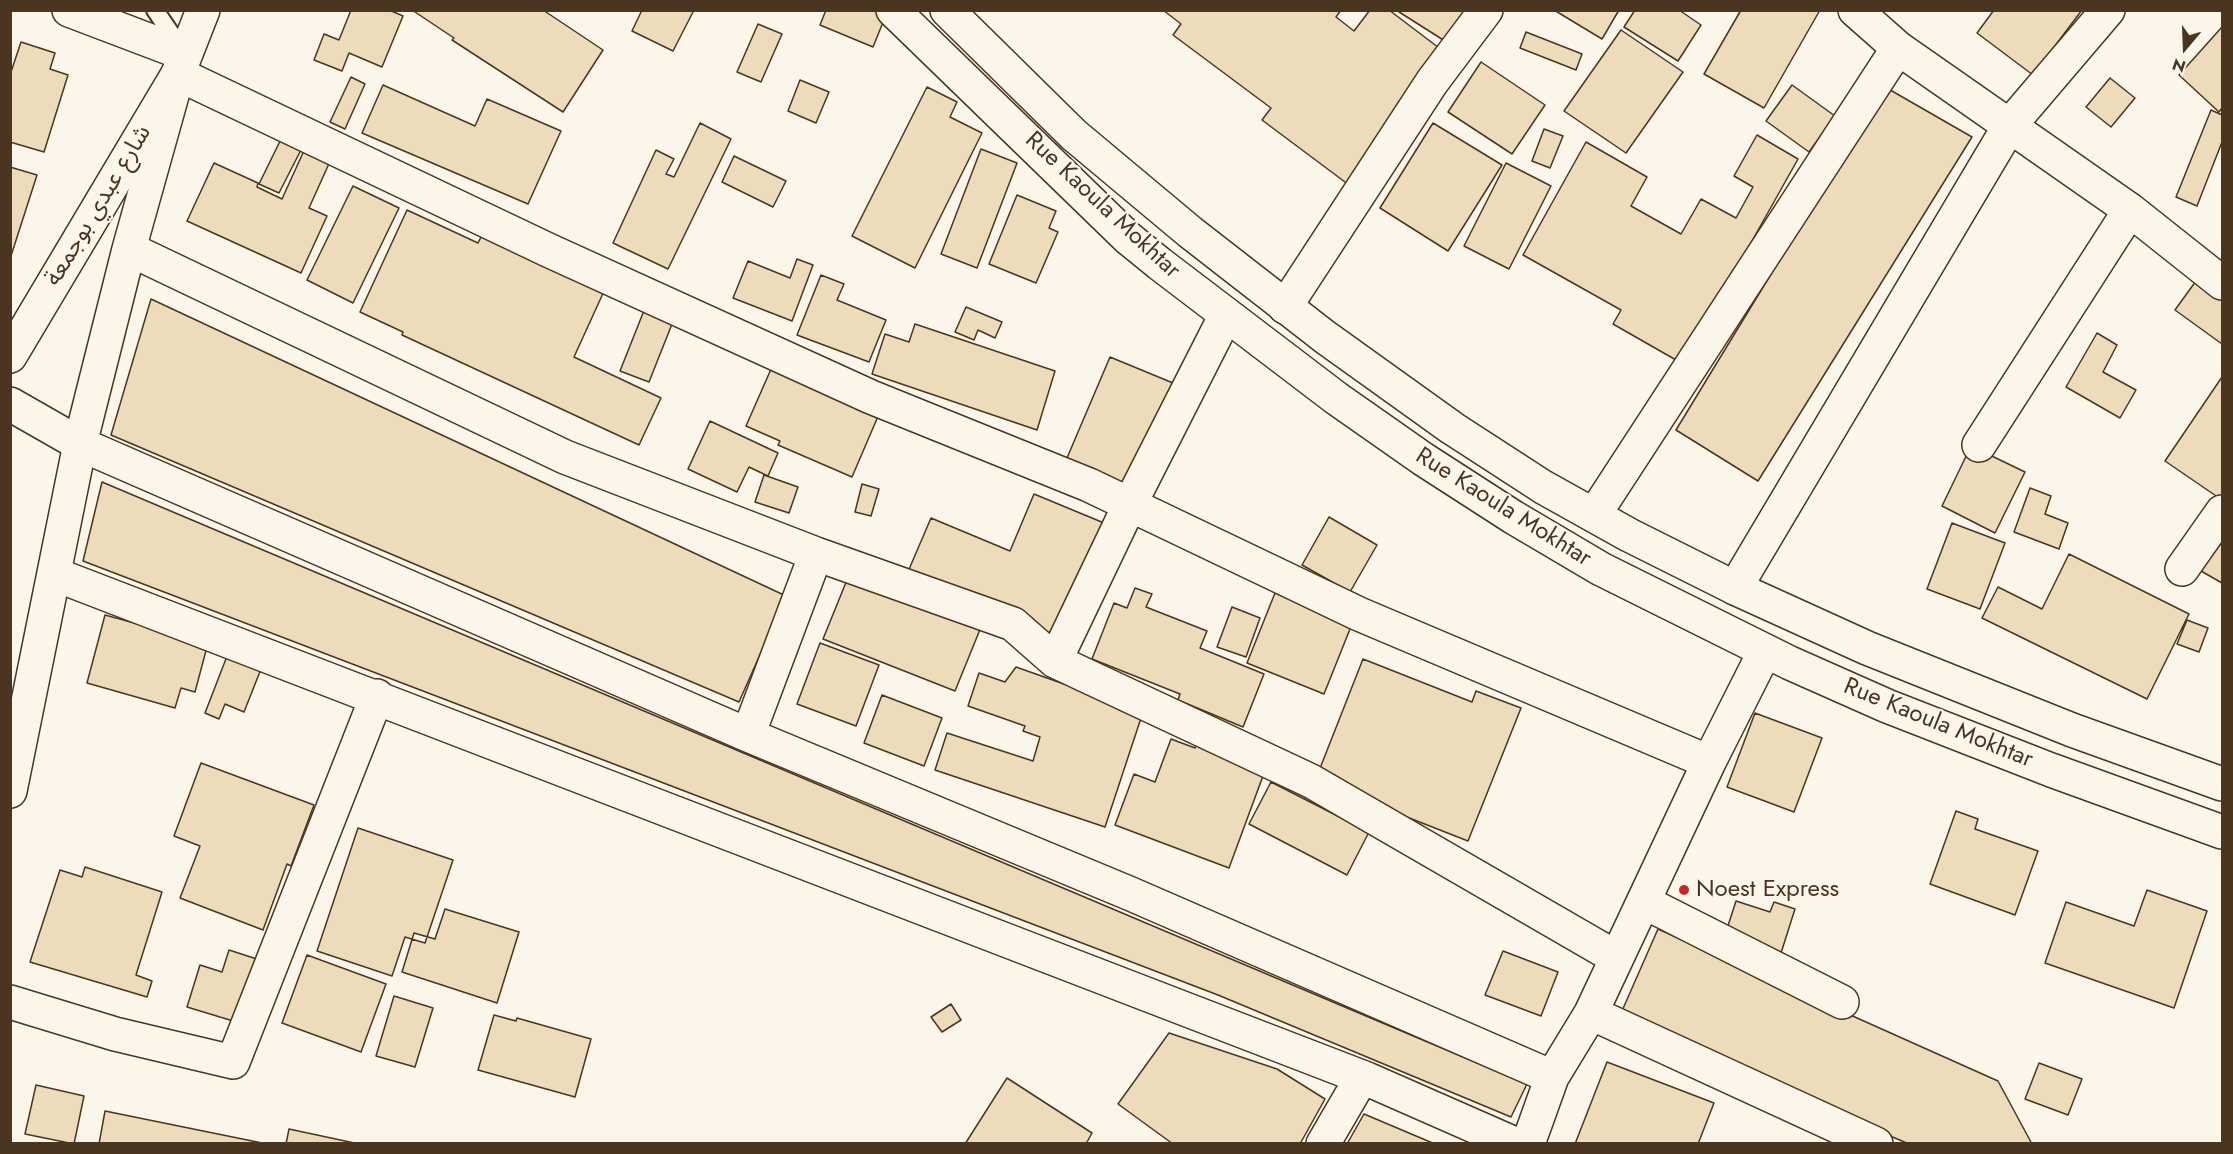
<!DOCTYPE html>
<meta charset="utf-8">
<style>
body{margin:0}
#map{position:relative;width:2233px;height:1154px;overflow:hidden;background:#fbf6e9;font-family:Jost,sans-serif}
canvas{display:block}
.frame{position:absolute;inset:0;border:12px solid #4a3520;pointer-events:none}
.north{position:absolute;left:2155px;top:18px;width:60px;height:60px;-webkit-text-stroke:4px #fbf6e9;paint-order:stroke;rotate:199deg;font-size:16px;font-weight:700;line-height:24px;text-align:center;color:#4a3520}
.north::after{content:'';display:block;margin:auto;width:21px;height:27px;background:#4a3520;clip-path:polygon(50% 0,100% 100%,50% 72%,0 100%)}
</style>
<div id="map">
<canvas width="2233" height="1154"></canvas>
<div class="frame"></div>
<div class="north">N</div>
</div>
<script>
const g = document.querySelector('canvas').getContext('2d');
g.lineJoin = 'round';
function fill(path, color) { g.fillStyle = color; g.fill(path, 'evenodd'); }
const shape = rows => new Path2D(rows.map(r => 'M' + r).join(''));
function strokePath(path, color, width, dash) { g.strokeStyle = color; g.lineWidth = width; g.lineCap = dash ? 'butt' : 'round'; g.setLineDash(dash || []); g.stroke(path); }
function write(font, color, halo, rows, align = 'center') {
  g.font = font + ' Jost,"Noto Sans Arabic",sans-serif'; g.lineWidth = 4.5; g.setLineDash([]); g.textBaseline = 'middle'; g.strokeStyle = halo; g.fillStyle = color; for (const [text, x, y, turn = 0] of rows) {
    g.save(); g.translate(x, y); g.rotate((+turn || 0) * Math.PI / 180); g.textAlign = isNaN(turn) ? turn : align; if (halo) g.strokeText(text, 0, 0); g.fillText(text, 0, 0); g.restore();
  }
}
const building = shape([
 [351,10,389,10,403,16,382,67,349,53,342,71,314,60,324,34,339,40,351,10],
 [412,10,543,10,603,50,563,112,452,40,454,38,412,10],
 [642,10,694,10,673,51,632,31,642,10],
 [826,10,888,10,873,47,820,25,826,10],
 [1163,10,1341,10,1336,17,1354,31,1370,10,1389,10,1447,54,1349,185,1262,120,1271,108,1173,35,1181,24,1163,10],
 [1396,10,1468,10,1448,43,1396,10],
 [1554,10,1619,10,1602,39,1554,10],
 [1635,10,1679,10,1701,25,1678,61,1624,27,1635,10],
 [1741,10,1820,10,1764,108,1704,74,1741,10],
 [1994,10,2082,10,2033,75,1977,33,1994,10],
 [758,24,782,34,761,82,737,72,758,24],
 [2222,27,2222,108,2219,112,2179,75,2222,27],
 [1621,30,1683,72,1626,153,1564,111,1621,30],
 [1526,32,1582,54,1576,70,1520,48,1526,32],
 [21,42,55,53,50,69,68,75,44,152,10,142,10,75,21,42],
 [1481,62,1545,105,1512,154,1448,112,1481,62],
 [351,77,365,84,345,129,330,122,351,77],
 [2110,78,2135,98,2111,127,2086,107,2110,78],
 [800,80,829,92,816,123,788,111,800,80],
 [383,85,475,126,487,99,561,131,528,204,362,133,383,85],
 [1792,85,1835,116,1809,152,1766,121,1792,85],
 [927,87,957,102,950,117,982,133,915,268,852,236,927,87],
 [1885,87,1972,137,1758,481,1676,430,1885,87],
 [2211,110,2222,115,2222,142,2197,206,2176,197,2211,110],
 [700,123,731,139,668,269,613,243,656,150,674,159,666,174,674,177,700,123],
 [1433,123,1502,165,1448,251,1380,208,1433,123],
 [1544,129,1563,136,1550,168,1532,161,1544,129],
 [284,133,304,144,279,193,259,184,284,133],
 [1757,135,1798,159,1683,364,1613,324,1621,310,1523,255,1586,142,1647,177,1631,206,1681,234,1701,199,1736,218,1753,187,1734,176,1757,135],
 [307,144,332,157,309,208,327,216,301,273,187,221,214,163,258,183,257,187,282,199,307,144],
 [981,149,1017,163,977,268,941,254,981,149],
 [734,156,786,181,773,207,722,182,734,156],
 [1506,163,1551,186,1509,269,1464,246,1506,163],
 [10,167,37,175,10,259,10,167],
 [353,186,399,208,353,303,307,280,353,186],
 [1017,195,1056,211,1049,228,1058,232,1036,283,989,264,1017,195],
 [407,210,478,243,483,233,605,289,574,357,661,398,639,445,402,335,403,332,360,312,407,210],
 [797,259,813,265,792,321,733,298,748,261,790,278,797,259],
 [2201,274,2222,289,2222,344,2175,310,2201,274],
 [821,275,844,284,837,300,886,320,869,362,797,335,821,275],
 [151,299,786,596,739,702,111,435,151,299],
 [966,307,1002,322,995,338,978,330,974,340,955,332,966,307],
 [645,308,674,319,649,382,620,371,645,308],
 [915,324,1055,371,1037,430,872,374,885,334,909,342,915,324],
 [2097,333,2117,345,2103,372,2136,390,2120,418,2066,387,2097,333],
 [1110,357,1173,383,1128,492,1064,465,1110,357],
 [775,360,882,407,852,477,778,445,780,441,746,426,775,360],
 [2222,377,2222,500,2165,461,2222,377],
 [710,421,778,453,768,476,749,467,737,492,688,469,710,421],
 [1971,446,2025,472,1995,533,1942,506,1971,446],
 [764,475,798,487,789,513,755,502,764,475],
 [102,482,1527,1084,1511,1117,1218,995,83,561,102,482],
 [862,484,879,489,871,516,855,512,862,484],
 [2030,488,2051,496,2045,514,2068,523,2059,549,2014,532,2030,488],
 [1034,494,1104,523,1057,636,907,574,931,518,1010,551,1034,494],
 [1329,517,1377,545,1350,592,1302,565,1329,517],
 [1952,523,2005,543,1980,609,1927,589,1952,523],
 [2222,535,2222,583,2201,571,2222,535],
 [2069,554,2189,614,2147,699,1982,618,1998,587,2042,609,2069,554],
 [849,575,981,627,955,691,823,639,849,575],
 [1135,588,1152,594,1146,607,1207,631,1200,648,1264,674,1243,727,1178,700,1180,694,1092,659,1114,603,1127,608,1135,588],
 [1275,593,1352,624,1324,694,1247,663,1275,593],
 [1232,607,1260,618,1246,657,1217,647,1232,607],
 [105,615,208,643,195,692,181,688,175,708,87,683,105,615],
 [2187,620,2208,628,2199,652,2177,644,2187,620],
 [820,643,879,665,856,726,797,704,820,643],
 [229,651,263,664,244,712,225,704,219,719,205,713,229,651],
 [1363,659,1472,702,1476,691,1521,708,1468,841,1315,781,1363,659],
 [1016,667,1143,712,1105,827,935,770,947,733,1033,761,1040,737,1023,731,1025,726,968,706,979,673,1005,682,1016,667],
 [882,695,942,718,924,766,864,743,882,695],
 [1755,713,1822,738,1794,812,1727,787,1755,713],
 [1171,739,1195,748,1198,740,1267,765,1229,868,1115,825,1134,774,1155,782,1171,739],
 [201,763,314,805,291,866,287,864,263,930,180,898,200,846,174,836,201,763],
 [1271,782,1369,832,1347,875,1249,824,1271,782],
 [1956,811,1978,819,1975,829,2038,851,2015,915,1930,884,1956,811],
 [358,828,453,860,425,943,405,937,392,976,317,951,358,828],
 [85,867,162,892,136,975,152,981,147,997,30,962,60,870,82,877,85,867],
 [2147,890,2207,911,2174,1008,2045,963,2066,902,2134,926,2147,890],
 [1736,901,1770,912,1774,902,1795,909,1781,953,1725,935,1736,901],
 [445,909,519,932,497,1003,402,972,414,933,435,939,445,909],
 [1658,929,1998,1081,2032,1144,1909,1144,1618,1020,1658,929],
 [229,950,263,961,243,1024,187,1007,200,965,222,972,229,950],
 [1503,951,1558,972,1541,1016,1485,995,1503,951],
 [307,955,386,984,361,1052,282,1023,307,955],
 [394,996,433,1008,415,1067,376,1056,394,996],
 [951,1004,961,1020,942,1032,931,1017,951,1004],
 [494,1015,516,1021,517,1018,591,1039,575,1097,478,1070,494,1015],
 [1169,1033,1277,1069,1325,1099,1300,1144,1173,1144,1118,1104,1169,1033],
 [1607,1062,1714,1103,1698,1144,1575,1144,1607,1062],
 [2039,1063,2082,1079,2068,1115,2025,1099,2039,1063],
 [1007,1078,1092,1133,1086,1144,965,1144,1007,1078],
 [36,1085,84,1096,74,1144,25,1134,36,1085],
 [105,1111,267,1144,99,1144,105,1111],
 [1364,1114,1435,1144,1347,1144,1364,1114],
 [289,1129,359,1144,286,1144,289,1129]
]);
const service = shape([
 [155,10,181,48]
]);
const minor = shape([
 [69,10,185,54],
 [1855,10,1898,48,2130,210,2222,283],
 [129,249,565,457,816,554,1013,624,1055,661,1311,781,1617,958],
 [1285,307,1432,82,1486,10],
 [10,404,80,444,748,735,1131,894,1552,1077],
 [1979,445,2130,210],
 [1594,515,1898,48],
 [2182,569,2222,512],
 [54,574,1367,1079,1515,1144],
 [1735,588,2010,125,2108,10],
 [1055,661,1130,504,1226,315],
 [748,735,816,554],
 [10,791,80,444,129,249,178,74,548,250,871,397,1089,485,1359,614,1709,762],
 [1644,902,1842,1002],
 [10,1002,115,1034,233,1062,377,696],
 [1591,1013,1876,1144],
 [1323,1144,1362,1077],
 [1528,1144,1552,1077,1591,1013,1709,762,1765,651]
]);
const secondary = shape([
 [893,10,1128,238,1160,264,1336,398,1423,459,1513,517,1601,569,1790,663,1887,706,2051,770,2222,832],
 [947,10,1074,135,1190,232,1325,337,1452,428,1543,487,1629,535,1735,588,1867,648,2072,730,2222,784],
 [10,356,178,74,203,10]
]);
const markers = [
 [1684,890,6,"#c62828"]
];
const streetNames = [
 ["شارع عبدي بوجمعة",99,206,-59],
 ["Rue Kaoula Mokhtar",1102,206,43],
 ["Rue Kaoula Mokhtar",1503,508,32],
 ["Rue Kaoula Mokhtar",1938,724,22]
];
const poiNames = [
 ["Noest Express",1696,890]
];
fill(building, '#ecdcbc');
strokePath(building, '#4a3520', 1.5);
strokePath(service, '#4a3520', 20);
strokePath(minor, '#4a3520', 36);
strokePath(secondary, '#4a3520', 36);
strokePath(service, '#fbf6e9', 16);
strokePath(minor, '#fbf6e9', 33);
strokePath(secondary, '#fbf6e9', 33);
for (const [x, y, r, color] of markers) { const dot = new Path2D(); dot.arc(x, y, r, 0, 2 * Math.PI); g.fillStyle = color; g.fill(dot); strokePath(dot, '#fbf6e9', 2); }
write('24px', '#4a3520', '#fbf6e9', streetNames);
write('24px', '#4a3520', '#fbf6e9', poiNames, 'left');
</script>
